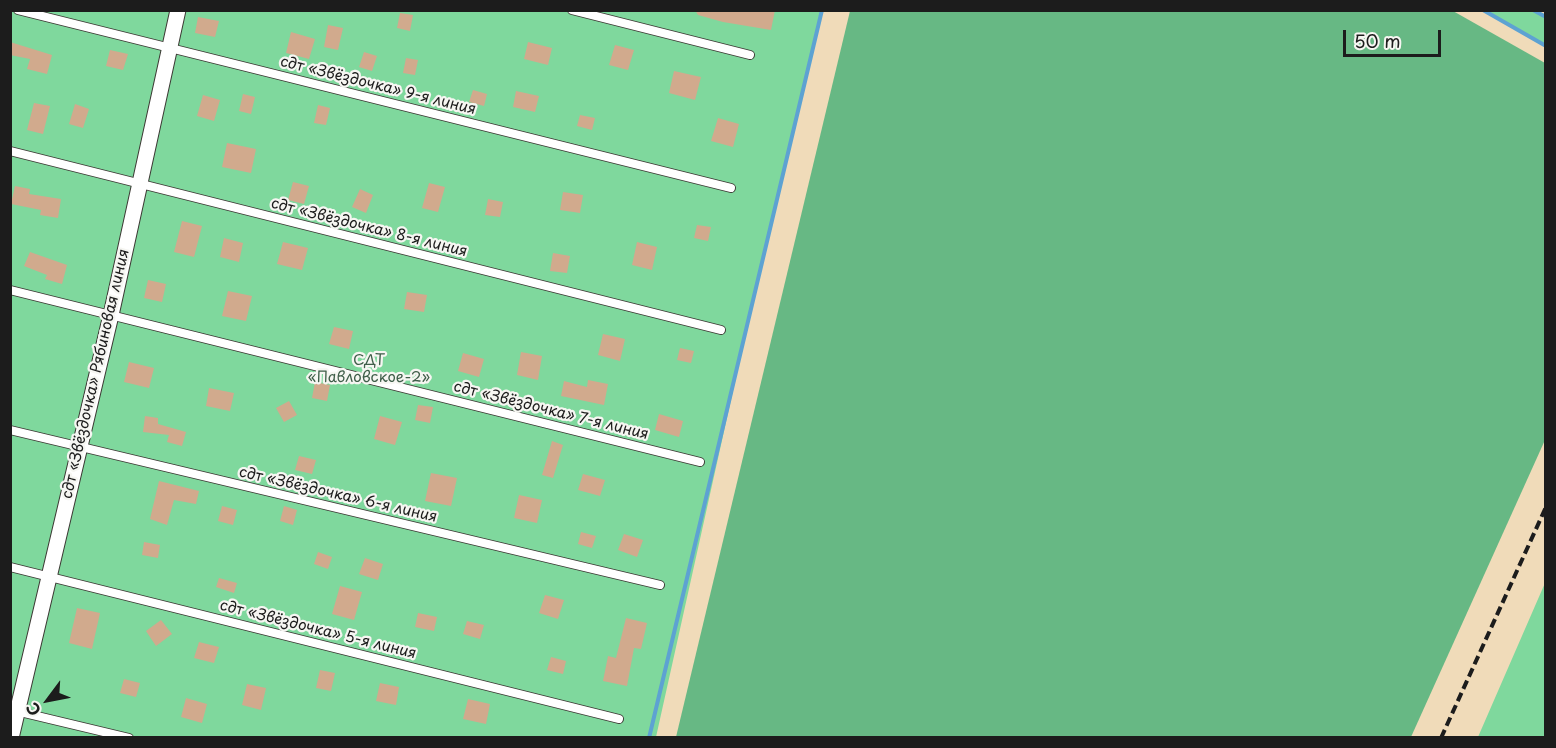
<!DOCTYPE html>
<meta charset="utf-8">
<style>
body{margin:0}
#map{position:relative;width:1556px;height:748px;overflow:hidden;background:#f0dbb9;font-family:"Playpen Sans",sans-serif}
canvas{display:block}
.frame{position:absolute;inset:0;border:12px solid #1c1c1c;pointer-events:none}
.north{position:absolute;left:18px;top:670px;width:60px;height:60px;-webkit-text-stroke:4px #f6f6f2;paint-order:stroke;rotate:238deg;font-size:16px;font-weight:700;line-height:24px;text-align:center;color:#1c1c1c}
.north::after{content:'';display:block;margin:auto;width:21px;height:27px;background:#1c1c1c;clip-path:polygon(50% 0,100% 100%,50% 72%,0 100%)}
.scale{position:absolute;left:1343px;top:30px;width:98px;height:27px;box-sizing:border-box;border:3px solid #1c1c1c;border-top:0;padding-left:8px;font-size:18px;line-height:21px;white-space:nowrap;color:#1c1c1c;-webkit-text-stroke:4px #f6f6f2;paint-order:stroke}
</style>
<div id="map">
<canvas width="1556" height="748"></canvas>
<div class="frame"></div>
<div class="north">С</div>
<div class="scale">50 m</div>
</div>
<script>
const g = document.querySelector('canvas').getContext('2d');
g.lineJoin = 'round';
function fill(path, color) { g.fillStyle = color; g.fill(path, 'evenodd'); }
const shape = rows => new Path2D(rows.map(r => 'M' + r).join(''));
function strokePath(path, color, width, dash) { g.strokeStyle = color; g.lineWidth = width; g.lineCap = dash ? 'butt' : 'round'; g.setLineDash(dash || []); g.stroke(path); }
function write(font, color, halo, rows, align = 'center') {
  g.font = font + ' "Playpen Sans",sans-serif'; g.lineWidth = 4.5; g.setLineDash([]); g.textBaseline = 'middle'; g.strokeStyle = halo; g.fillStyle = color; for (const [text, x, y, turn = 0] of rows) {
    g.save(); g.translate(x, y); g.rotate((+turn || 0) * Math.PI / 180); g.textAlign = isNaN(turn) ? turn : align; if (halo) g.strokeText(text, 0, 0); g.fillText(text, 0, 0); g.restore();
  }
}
const green = shape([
 [10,11,822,11,757,283,656,737,11,737],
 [1483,11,1533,11,1545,17,1545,46],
 [1545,583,1545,737,1478,737]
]);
const forest = shape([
 [850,11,1453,11,1545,63,1545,440,1411,737,676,737]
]);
const stream = shape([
 [1483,10,1546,46],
 [1533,10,1546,17],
 [649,738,822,10]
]);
const building = shape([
 [695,10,775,10,771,30,723,22,698,15],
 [400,13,413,15,410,31,397,28],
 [198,17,219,21,215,37,195,33],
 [328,25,343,28,338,50,324,47],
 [291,32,315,39,309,59,286,53],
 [10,42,52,55,47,74,27,69,30,59,10,55],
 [528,42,552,48,548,65,524,59],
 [615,45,634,50,628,70,609,65],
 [110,50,128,54,123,70,106,66],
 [364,52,377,56,372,71,359,67],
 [406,58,418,60,415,75,403,73],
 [674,71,701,77,695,100,669,93],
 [473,90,487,94,484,106,469,102],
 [516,91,539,96,535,112,513,107],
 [243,94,255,97,251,114,239,111],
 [203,95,220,100,214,121,197,116],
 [34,103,50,106,43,134,27,130],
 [75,104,89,109,83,128,69,124],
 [318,105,330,108,326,125,314,123],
 [580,115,595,118,592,130,577,126],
 [718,118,739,124,733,147,711,141],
 [227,143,256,149,251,173,222,167],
 [293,182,309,186,304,204,288,200],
 [429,183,445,187,438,212,422,208],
 [15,186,30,189,29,194,61,199,58,218,40,215,41,210,11,204],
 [360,189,373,195,366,213,352,207],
 [563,192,583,195,580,213,560,210],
 [488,199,503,202,500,217,485,215],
 [182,221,202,226,194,257,174,252],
 [697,225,711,227,708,241,694,238],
 [224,238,243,243,239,262,220,257],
 [283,242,308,248,302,270,277,264],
 [637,242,657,247,652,270,632,265],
 [30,252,67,265,62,284,45,279,47,275,24,266],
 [553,253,570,256,567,273,550,271],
 [148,280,166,284,162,302,144,298],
 [228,291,252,296,246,321,222,316],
 [407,292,427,295,424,312,404,309],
 [334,327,353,331,349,349,329,344],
 [603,334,625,339,620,361,598,355],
 [680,348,694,351,691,363,677,360],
 [521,352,542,356,538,380,517,375],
 [463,353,484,359,479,377,458,371],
 [129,362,154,368,149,388,124,382],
 [588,380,608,384,604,405,561,396,564,381,587,387],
 [315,382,330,385,327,401,312,398],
 [209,388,234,393,230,411,206,406],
 [289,401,297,415,284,422,276,408],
 [418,405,433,407,430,423,415,420],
 [659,414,683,421,679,437,655,430],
 [145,416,158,418,158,424,186,432,182,446,167,442,169,435,143,432],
 [380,416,402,422,395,445,374,439],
 [552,441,563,445,553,478,542,475],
 [299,456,316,460,312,474,295,470],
 [431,473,457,478,451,506,425,501],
 [583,474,605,480,600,496,578,490],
 [159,481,199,491,196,504,174,500,167,525,150,519],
 [519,495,542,500,537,523,514,518],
 [222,506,237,510,233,525,218,521],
 [284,506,297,510,293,525,280,521],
 [581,532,596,536,592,548,578,544],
 [624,534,643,540,637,557,618,550],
 [144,542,160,545,158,558,142,555],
 [318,552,332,557,328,569,314,564],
 [365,558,383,564,378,580,359,574],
 [219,578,237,583,234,593,216,587],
 [340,586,362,592,354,620,332,614],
 [545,595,564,600,558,619,539,613],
 [77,608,100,613,92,649,69,643],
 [418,613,437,617,434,631,415,627],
 [626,618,647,623,641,649,634,648,627,686,603,681,608,656,616,658],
 [161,620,172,634,156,646,146,631],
 [467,621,484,625,480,639,463,634],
 [199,642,219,647,214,663,194,658],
 [551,657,566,661,563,674,547,670],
 [320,670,335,673,331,691,316,688],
 [124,679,140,683,136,697,120,693],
 [380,683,399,687,396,705,376,701],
 [247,684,266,688,261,710,242,705],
 [186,698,207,704,202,723,181,717],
 [468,699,490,704,486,724,463,719]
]);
const service = shape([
 [18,10,731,188],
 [572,10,750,55],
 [10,151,721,330],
 [10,290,700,462],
 [10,430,660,585],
 [10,567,619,719],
 [16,711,129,738]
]);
const minor = shape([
 [11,738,111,315,178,10]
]);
const rail = shape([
 [1441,738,1546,507]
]);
const streetNames = [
 ["сдт «Звёздочка» 9-я линия",378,86,14],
 ["сдт «Звёздочка» 8-я линия",369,228,14],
 ["сдт «Звёздочка» Рябиновая линия",96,374,-77],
 ["сдт «Звёздочка» 7-я линия",551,411,14],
 ["сдт «Звёздочка» 6-я линия",338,495,13],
 ["сдт «Звёздочка» 5-я линия",318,630,14]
];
const parkNames = [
 ["СДТ",369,361],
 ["«Павловское-2»",369,378]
];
fill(green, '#7fd89d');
fill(forest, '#67b884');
strokePath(stream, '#5da2d2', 4);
fill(building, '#d1aa8d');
strokePath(service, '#3c3934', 10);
strokePath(minor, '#3c3934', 17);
strokePath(service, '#fff', 8);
strokePath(minor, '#fff', 15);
strokePath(rail, '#1c1c1c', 4, [9, 4.5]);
write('15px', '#1c1c1c', '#f6f6f2', streetNames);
write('15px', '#3f5e49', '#f6f6f2', parkNames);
</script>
